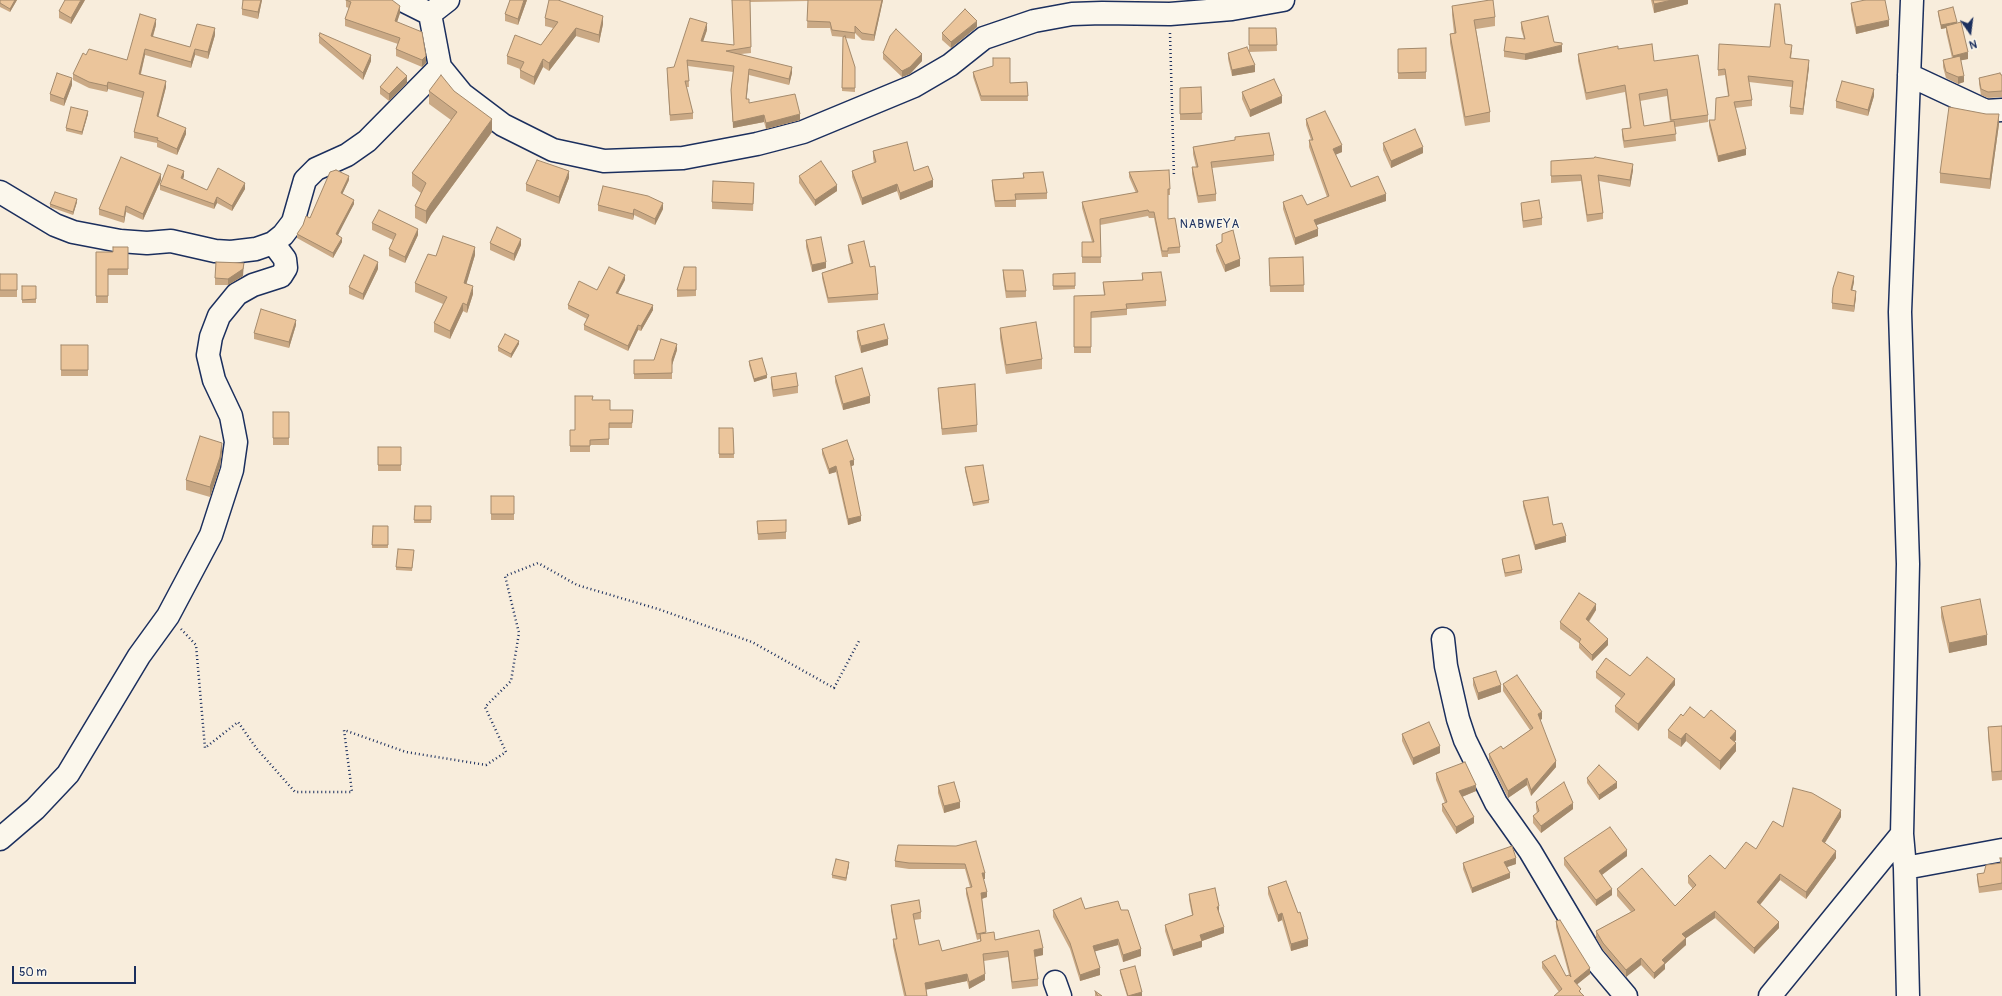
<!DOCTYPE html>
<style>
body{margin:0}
#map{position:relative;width:2002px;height:996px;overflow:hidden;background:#f8eddc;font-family:Pangolin,sans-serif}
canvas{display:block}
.north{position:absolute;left:1950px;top:12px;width:40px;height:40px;-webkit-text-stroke:3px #fbf7ec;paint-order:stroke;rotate:166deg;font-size:11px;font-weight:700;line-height:16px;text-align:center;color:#1b2f5e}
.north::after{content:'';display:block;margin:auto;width:14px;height:18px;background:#1b2f5e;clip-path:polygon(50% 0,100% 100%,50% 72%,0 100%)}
.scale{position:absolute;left:12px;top:966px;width:124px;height:18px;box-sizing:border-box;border:2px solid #1b2f5e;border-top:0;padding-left:5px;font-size:12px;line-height:14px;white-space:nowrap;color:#1b2f5e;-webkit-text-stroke:3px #fbf7ec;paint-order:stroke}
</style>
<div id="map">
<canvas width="2002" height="996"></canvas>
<div class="north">N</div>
<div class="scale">50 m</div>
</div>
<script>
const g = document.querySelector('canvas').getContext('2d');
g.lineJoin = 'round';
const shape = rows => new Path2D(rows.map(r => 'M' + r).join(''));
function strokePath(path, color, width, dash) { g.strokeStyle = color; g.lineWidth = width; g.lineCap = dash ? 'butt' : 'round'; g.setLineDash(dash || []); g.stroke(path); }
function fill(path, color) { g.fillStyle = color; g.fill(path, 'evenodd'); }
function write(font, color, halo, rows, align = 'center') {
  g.font = font + ' Pangolin,sans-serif'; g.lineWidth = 3; g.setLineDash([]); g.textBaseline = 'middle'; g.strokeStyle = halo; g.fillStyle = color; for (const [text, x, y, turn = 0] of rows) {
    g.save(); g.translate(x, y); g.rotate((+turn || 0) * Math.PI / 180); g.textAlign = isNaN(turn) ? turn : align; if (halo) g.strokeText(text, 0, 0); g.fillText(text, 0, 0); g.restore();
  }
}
const path = shape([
 [1170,33,1174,177],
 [181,629,196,645,205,748,238,722,257,749,295,792,352,792,344,730,406,752,486,765,506,752,485,707,511,681,519,633,505,576,538,563,577,585,658,609,752,642,834,688,860,639]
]);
const minor = shape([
 [402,0,430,14,440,67,462,94,503,125,553,150,604,161,683,158,757,144,803,132,914,86,950,65,984,38,1034,21,1072,14,1102,13,1170,14,1232,9,1283,0],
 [430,14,448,0],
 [1909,75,1986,111,2002,110],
 [0,192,55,225,73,232,120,241,147,243,171,241,215,251,231,252,256,249,273,243,283,235,293,222,305,180,316,169,347,155,367,141,440,67],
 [1443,639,1446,666,1458,719,1465,740,1496,803,1530,851,1593,957,1626,996],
 [0,839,35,809,68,774,139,656,168,616,211,535,232,470,236,442,231,416,214,380,208,355,211,337,219,316,237,294,253,285,281,276,286,268,285,259,273,243],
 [1905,868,2002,850],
 [1055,982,1060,996],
 [1770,996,1902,834],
 [1908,996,1905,868,1902,834,1908,564,1900,312,1912,0]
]);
const wall = shape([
 [0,0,17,0,10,12,0,7],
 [85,0,71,24,59,18,59,11],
 [262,0,258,19,242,15,242,9],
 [346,0,400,13,397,22,426,63,422,67,396,56,396,49,398,44,345,26,345,19,349,8,346,7],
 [527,0,518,25,505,21,505,14],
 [732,0,883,0,874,41,862,40,855,33,855,39,845,38,855,67,855,92,842,91,843,37,832,36,830,28,807,28,808,1,750,2,751,53,741,54,792,73,789,85,749,75,746,99,749,103,800,120,766,129,764,122,733,128,731,96,731,90,733,72,688,66,689,87,686,87,693,113,693,119,670,121,667,74,674,67,707,30,703,42,734,45],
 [1651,0,1688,0,1688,4,1654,13],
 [1851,3,1889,26,1856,34,1851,10],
 [1452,6,1495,17,1495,26,1476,29,1490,112,1490,122,1465,126,1450,43,1450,34,1454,33,1452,15],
 [1938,11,1957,23,1968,59,1961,60,1964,82,1958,84,1946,78,1943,67,1943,60,1952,58,1946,32,1946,28,1941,29,1938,14],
 [545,18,603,24,599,43,576,36,549,71,543,67,534,85,520,78,520,69,507,64,507,56,541,45,553,28,545,26],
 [1521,22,1562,52,1525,60,1504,57,1504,51,1524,39,1521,29],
 [156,25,153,37,190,47,215,35,208,59,195,55,191,68,145,55,141,74,166,87,158,117,186,134,177,155,157,147,157,143,134,138,134,132,142,98,108,89,107,92,89,88,73,80,73,74,86,55,127,60],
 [977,27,951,48,942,40,942,33],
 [1249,28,1276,28,1277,51,1249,52],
 [319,36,371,61,363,80,319,43],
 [1785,44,1792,51,1791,58,1809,67,1803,115,1790,114,1790,107,1792,87,1749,82,1752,100,1752,106,1735,108,1746,155,1718,162,1709,126,1709,120,1715,120,1728,96,1725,75,1718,76,1718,70,1770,47],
 [1426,48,1426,79,1398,79,1398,49],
 [1618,49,1654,61,1708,115,1708,122,1675,127,1676,141,1624,148,1622,136,1622,129,1630,128,1625,92,1586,100,1578,61,1578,54],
 [1667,96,1670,122,1644,126,1640,101],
 [883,53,922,61,910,74,902,77,883,59],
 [1228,53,1255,72,1232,76,1228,59],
 [973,72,1010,83,1027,82,1028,101,981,101,973,77],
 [2001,75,2002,75,2002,97,1988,98,1981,95,1979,84,1979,78],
 [407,83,389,101,380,94,380,87],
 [72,85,64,106,50,101,50,94],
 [1201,87,1202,120,1180,120,1180,88],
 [429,91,454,91,492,132,431,215,426,224,415,218,415,206,421,193,412,186,412,173,451,120,429,104],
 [1242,92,1282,103,1250,117,1242,99],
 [1874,96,1868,116,1836,108,1836,101],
 [88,114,82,135,66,131,66,128],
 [1306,119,1342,152,1335,154,1351,187,1386,201,1316,225,1318,236,1295,245,1283,209,1283,202,1307,205,1327,197,1309,147,1309,140,1311,140,1306,125],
 [1999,124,1990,189,1940,183,1940,173],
 [1235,137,1274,155,1274,161,1212,168,1216,194,1216,201,1198,203,1192,174,1192,167,1196,167,1193,154,1193,147,1235,140],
 [1383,143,1423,153,1391,168,1383,150],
 [873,151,914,171,933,187,900,200,897,191,862,205,852,177,852,171,874,163,873,158],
 [1551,161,1633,170,1630,187,1599,181,1603,213,1603,219,1587,222,1581,181,1551,183],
 [1129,172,1170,189,1170,195,1168,195,1168,219,1180,247,1180,253,1168,254,1168,257,1162,257,1154,218,1149,218,1148,216,1100,225,1101,263,1082,263,1082,242,1092,242,1082,208,1082,202,1136,193,1129,177],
 [1023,173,1047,193,1047,199,1016,200,1016,207,995,207,992,187,992,180,1023,178],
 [184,176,183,179,207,190,245,189,232,211,217,203,214,209,160,190,160,185],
 [799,176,837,191,815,206,799,183],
 [569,178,559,204,526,191,526,184],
 [161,180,143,220,126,212,124,223,99,215,99,209],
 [349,180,342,194,354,204,337,235,342,242,333,258,297,238,297,234,310,218],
 [754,189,753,211,712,209,712,202],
 [77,202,73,215,50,207,50,204],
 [1521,203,1542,218,1542,225,1523,228,1521,209],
 [598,205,663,209,655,225,634,215,633,220,598,211],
 [372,223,418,235,405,263,389,256,389,249,393,240,372,230],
 [1222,234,1240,266,1225,272,1216,251,1216,245,1222,243],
 [806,240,826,268,812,272,806,247],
 [490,243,521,245,514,261,490,250],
 [848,245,870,267,878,294,878,300,828,303,822,278,822,273,851,263,848,250],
 [128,247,128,275,108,275,108,303,96,303,96,252,113,252],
 [475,255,466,284,473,294,467,313,463,311,450,339,434,332,434,323,443,304,415,292,415,283,436,256],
 [1303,257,1304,292,1270,292,1269,258],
 [696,267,696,296,677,297,677,290],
 [378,269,363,300,349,294,349,287],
 [1003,270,1026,291,1026,297,1006,298,1003,277],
 [1075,273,1075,289,1053,290,1053,274],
 [1142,273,1166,301,1166,306,1127,309,1127,315,1091,318,1091,353,1074,353,1074,296,1104,295,1103,287,1103,282,1142,280],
 [0,274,17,274,17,297,0,297],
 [243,276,228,285,215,285,215,278],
 [625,280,618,293,653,310,641,331,638,330,628,351,584,330,584,325,587,319,568,309,568,305,597,290],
 [1854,282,1852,290,1856,297,1854,312,1832,309,1832,303],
 [22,286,36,286,36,303,22,303],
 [296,325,289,348,254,339,254,333],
 [1000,328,1042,359,1042,369,1006,374,1000,338],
 [857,331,888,345,861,353,857,338],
 [519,344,511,358,498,351,498,347],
 [61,345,88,345,88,376,61,376],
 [677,350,672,365,672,379,634,379,634,360,654,360],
 [749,361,767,378,754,382,749,365],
 [835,376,870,403,843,410,835,382],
 [771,377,798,386,798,393,773,397,771,384],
 [938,388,977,425,977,432,942,435,938,395],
 [592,400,610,410,633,410,632,428,609,428,609,445,590,445,590,452,570,452,570,430,575,430],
 [273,412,289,412,289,445,273,445],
 [719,428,733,428,734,458,719,458],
 [378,447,401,447,401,471,378,471],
 [822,449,854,465,851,466,861,521,848,525,836,472,829,474,822,454],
 [222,452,220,467,210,497,186,490,186,480],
 [965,467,989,500,989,503,973,506,965,471],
 [491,496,514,496,514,520,491,520],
 [1523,501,1553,525,1566,542,1535,550,1523,506],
 [415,506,431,506,431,523,414,523],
 [757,521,786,532,786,539,758,540],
 [373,526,388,526,388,548,372,548],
 [414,553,412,571,396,570,396,567],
 [1502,559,1522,570,1522,573,1505,577,1502,562],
 [1941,607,1987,645,1949,653,1941,617],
 [1596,610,1589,622,1608,645,1592,661,1579,648,1579,643,1560,629,1560,622],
 [1596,672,1630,676,1675,685,1638,731,1615,712,1615,706,1621,698,1596,678],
 [1473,678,1501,692,1478,700,1473,685],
 [1503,684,1542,719,1540,720,1556,767,1531,796,1527,785,1508,798,1489,760,1489,754,1503,749,1530,730,1503,691],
 [1683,716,1704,718,1736,740,1734,742,1736,751,1720,770,1686,741,1681,747,1668,738,1668,730],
 [2002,726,2002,780,1992,781,1988,736,1988,727],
 [1402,734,1440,753,1413,765,1402,741],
 [1436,773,1476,791,1462,797,1474,823,1456,834,1442,811,1442,804,1445,803,1436,780],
 [1587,778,1617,788,1599,800,1587,783],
 [938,786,960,808,944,813,938,793],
 [1536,802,1573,809,1541,833,1533,823,1533,816,1537,813,1536,808],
 [1841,817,1825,843,1836,858,1806,899,1780,880,1760,905,1779,928,1754,954,1715,918,1686,938,1686,945,1665,964,1665,969,1654,979,1641,965,1626,977,1603,950,1596,938,1596,931,1631,912,1617,896,1617,889,1675,906,1693,889,1688,883,1688,876,1725,869,1756,849,1783,827],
 [956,846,985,879,983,879,987,897,982,899,986,933,995,940,1043,955,1035,957,1038,979,1038,986,1012,989,1008,957,984,961,985,980,969,989,967,981,926,989,927,996,904,996,893,946,893,939,896,939,891,911,891,905,921,912,921,919,914,920,919,945,942,951,980,941,980,939,977,940,966,894,966,888,970,887,965,869,909,869,895,867,895,861],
 [1627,856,1602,875,1612,895,1596,906,1564,865,1564,858],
 [2000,858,2002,858,2002,890,1979,893,1977,880,1977,874,1984,873,2000,863],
 [1463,863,1516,864,1507,867,1510,878,1472,893,1463,869],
 [849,865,846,881,832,878,832,875],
 [1268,887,1308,946,1291,951,1282,920,1278,922,1268,894],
 [1189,894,1219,913,1224,933,1202,941,1202,947,1173,956,1165,931,1165,925,1192,915,1189,900],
 [1085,909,1141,956,1123,962,1118,945,1095,951,1100,975,1080,981,1070,949,1053,917,1053,910],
 [1556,921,1590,974,1577,984,1581,993,1559,992,1542,968,1542,962,1566,976,1569,975,1556,927],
 [1120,970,1142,996,1127,996,1120,973],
 [1095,991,1102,996,1095,996]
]);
const shadedWall = shape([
 [15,0,17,0,10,12,10,9],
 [81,0,85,0,71,24,71,18],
 [261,0,262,0,258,19,258,12],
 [524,0,527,0,518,25,518,19],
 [882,0,883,0,874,41,874,35],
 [1672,0,1688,0,1688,4,1654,13,1654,4],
 [400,6,400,13,395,28,395,21],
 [603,16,603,24,599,43,599,35],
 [156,19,156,25,151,42,151,36],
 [1889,20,1889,26,1856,34,1856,27],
 [977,21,977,27,951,48,951,42],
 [1957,22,1957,25,1946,26,1946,28,1941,29,1941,25],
 [707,23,707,30,701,47,701,41],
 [215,28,215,35,208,59,208,52],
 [576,28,576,36,549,71,549,63],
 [1562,45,1562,52,1525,60,1525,54],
 [145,49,145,55,139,80,139,74],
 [195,49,195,55,191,68,191,62],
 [1968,52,1968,59,1953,62,1953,56],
 [922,54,922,61,910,74,902,77,902,71],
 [371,55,371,61,363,80,363,73],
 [426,56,426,63,422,67,422,60],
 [543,59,543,67,534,85,534,77],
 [1809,60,1809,67,1803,115,1803,109],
 [1255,65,1255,72,1232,76,1232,70],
 [792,67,792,73,789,85,789,79],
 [749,69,749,75,746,106,746,99],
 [407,76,407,83,389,101,389,94],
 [1964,76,1964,82,1958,84,1958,77],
 [72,78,72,85,64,106,64,99],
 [166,81,166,87,157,122,157,116],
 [108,82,108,89,107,92,107,86],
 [1874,89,1874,96,1868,116,1868,110],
 [1282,96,1282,103,1250,117,1250,110],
 [88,111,88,114,82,135,82,132],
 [800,114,800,120,766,129,766,123],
 [1999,114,1999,124,1990,189,1990,179],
 [764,115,764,122,733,128,733,122],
 [492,119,492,132,431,215,426,224,426,211,431,203],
 [186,128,186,134,177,155,177,149],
 [1342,145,1342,152,1333,156,1333,149],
 [1423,147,1423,153,1391,168,1391,161],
 [1746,149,1746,155,1718,162,1718,156],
 [1633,164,1633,170,1630,187,1630,180],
 [184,171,184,176,181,184,181,178],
 [569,171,569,178,559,204,559,197],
 [161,174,161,180,143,220,143,214],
 [349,176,349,180,341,197,341,193],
 [933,180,933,187,900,200,900,193],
 [245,183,245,189,232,211,232,206],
 [897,184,897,191,862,205,862,198],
 [837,185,837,191,815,206,815,200],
 [1386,194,1386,201,1314,226,1314,220],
 [217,197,217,203,214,209,214,204],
 [77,199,77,202,73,215,73,212],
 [354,200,354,204,336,239,336,234],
 [663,203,663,209,655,225,655,219],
 [126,206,126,212,124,223,124,217],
 [634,209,634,215,633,220,633,214],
 [418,229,418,235,405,263,405,257],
 [1318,229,1318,236,1295,245,1295,238],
 [342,238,342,242,333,258,333,253],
 [521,239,521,245,514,261,514,254],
 [475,247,475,255,464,292,464,283],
 [1240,259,1240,266,1225,272,1225,265],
 [378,262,378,269,363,300,363,294],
 [826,262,826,268,812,272,812,265],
 [244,263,243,276,228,285,228,279],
 [625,275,625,280,616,297,616,293],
 [1854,276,1854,282,1851,296,1851,290],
 [473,286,473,294,467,313,467,305],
 [1856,291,1856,297,1854,312,1854,306],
 [463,303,463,311,450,339,450,331],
 [653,305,653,310,641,331,641,326],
 [296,320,296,325,289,348,289,342],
 [638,325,638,330,628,351,628,346],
 [888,339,888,345,861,353,861,346],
 [519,341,519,344,511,358,511,354],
 [677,344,677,350,672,365,672,359],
 [767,375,767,378,754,382,754,379],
 [870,396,870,403,843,410,843,404],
 [222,443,222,452,220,467,210,497,210,487],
 [854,460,854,465,850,467,850,461],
 [836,466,836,472,829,474,829,469],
 [861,516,861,521,848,525,848,519],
 [1566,536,1566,542,1535,550,1535,545],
 [1596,604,1596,610,1586,625,1586,619],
 [1987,635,1987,645,1949,653,1949,643],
 [1608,639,1608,645,1592,661,1592,655],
 [1675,679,1675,685,1638,731,1638,724],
 [1501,685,1501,692,1478,700,1478,693],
 [1542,712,1542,719,1538,721,1538,714],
 [1736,731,1736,740,1730,747,1730,738],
 [1686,733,1686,741,1681,747,1681,739],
 [1736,743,1736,751,1720,770,1720,761],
 [1440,746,1440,753,1413,765,1413,758],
 [1556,761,1556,767,1531,796,1531,790],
 [1527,778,1527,785,1508,798,1508,791],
 [1617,782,1617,788,1599,800,1599,795],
 [1476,785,1476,791,1459,798,1459,791],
 [960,802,960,808,944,813,944,806],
 [1573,803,1573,809,1541,833,1541,826],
 [1841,810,1841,817,1822,847,1822,841],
 [1474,817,1474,823,1456,834,1456,827],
 [1627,850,1627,856,1599,877,1599,871],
 [1836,851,1836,858,1806,899,1806,892],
 [1516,858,1516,864,1504,868,1504,862],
 [849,862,849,865,846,881,846,878],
 [982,873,985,873,985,879,982,879],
 [1510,873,1510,878,1472,893,1472,888],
 [1780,874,1780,880,1757,908,1757,902],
 [1612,889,1612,895,1596,906,1596,900],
 [987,892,987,897,981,899,981,893],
 [1219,906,1219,913,1217,914,1217,907],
 [1715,911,1715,918,1682,941,1682,934],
 [1282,913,1282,920,1278,922,1278,915],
 [1779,922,1779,928,1754,954,1754,948],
 [1224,927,1224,933,1202,941,1202,947,1173,956,1173,950,1200,935],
 [1686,938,1686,945,1665,964,1665,969,1654,979,1654,973,1662,960],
 [1118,939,1118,945,1093,952,1093,946],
 [1308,939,1308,946,1291,951,1291,944],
 [1043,948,1043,955,1034,957,1034,950],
 [1141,949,1141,956,1123,962,1123,955],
 [1641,958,1641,965,1626,977,1626,970],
 [1100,968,1100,975,1080,981,1080,975],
 [1590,968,1590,974,1574,987,1574,981],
 [967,974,967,981,925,990,925,983],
 [985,974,985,980,969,989,969,982],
 [1142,992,1142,996,1128,996]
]);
const building = shape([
 [0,0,15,0,10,9,0,3,0,0],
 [65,0,81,0,71,18,59,11,65,0],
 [243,0,261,0,258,12,242,9,243,0],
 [346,0,392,0,400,6,395,21,422,32,426,56,422,60,396,49,400,38,345,19,351,2,346,0],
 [510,0,524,0,518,19,505,14,510,0],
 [549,0,558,0,603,16,599,35,576,28,549,63,543,59,534,77,520,70,524,62,507,56,515,35,541,45,558,22,545,18,549,0],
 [732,0,750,0,751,47,726,51,792,67,789,79,749,69,746,99,749,99,749,103,795,94,800,114,766,123,764,115,733,122,731,90,734,66,687,60,689,81,685,81,693,113,670,115,667,68,674,67,690,18,707,23,701,41,734,45,732,0],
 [808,0,882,0,874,35,862,33,855,26,855,33,832,30,830,22,807,21,808,0],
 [1490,0,1493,0,1495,17,1474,20,1490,112,1465,117,1450,34,1456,33,1452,6,1490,0],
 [1653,0,1672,0,1654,4,1653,0],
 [1865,0,1885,0,1889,20,1856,27,1851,3,1865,0],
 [1775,4,1780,4,1785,44,1792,45,1790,58,1809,60,1803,109,1790,107,1793,81,1748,76,1752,100,1734,102,1746,149,1718,156,1709,120,1715,120,1716,98,1729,96,1725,69,1718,70,1719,44,1770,47,1775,4],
 [1953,7,1957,22,1941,25,1938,11,1953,7],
 [965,9,977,21,951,42,942,33,965,9],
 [140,14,156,19,151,36,190,47,197,24,215,28,208,52,195,49,191,62,145,49,139,74,166,81,157,116,186,128,177,149,157,140,158,138,134,132,144,92,108,82,107,86,89,82,73,74,83,53,86,55,89,49,127,60,140,14],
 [1548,16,1554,42,1562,43,1562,45,1525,54,1504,51,1506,37,1525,39,1521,22,1548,16],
 [1961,22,1968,52,1953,56,1946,26,1961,22],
 [1249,28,1276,28,1277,45,1249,45,1249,28],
 [896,29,922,54,910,67,902,71,883,53,890,36,896,29],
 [320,33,371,55,363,73,319,36,320,33],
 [845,36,855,67,855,88,842,88,843,37,845,36],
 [1652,44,1654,61,1698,55,1708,115,1671,120,1667,89,1639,94,1644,126,1674,121,1676,134,1624,141,1622,129,1631,128,1625,85,1586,93,1578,54,1618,46,1618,49,1652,44],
 [1247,47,1255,65,1232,70,1228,53,1247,47],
 [1426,48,1426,72,1398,73,1398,49,1426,48],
 [1960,56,1964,76,1958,77,1946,72,1943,60,1960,56],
 [993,58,1010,58,1010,83,1027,82,1028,96,981,96,973,72,993,66,993,58],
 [397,67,407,76,389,94,380,87,397,67],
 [57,73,72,78,64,99,50,94,57,73],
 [2000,73,2001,75,2002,75,2002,91,1988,92,1981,89,1979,78,2000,73],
 [441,75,454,91,492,119,431,203,426,211,415,206,426,183,412,173,457,112,429,91,441,75],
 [1274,79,1282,96,1250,110,1242,92,1274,79],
 [1842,81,1874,89,1868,110,1836,101,1842,81],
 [1201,87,1202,113,1180,114,1180,88,1201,87],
 [71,107,88,111,82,132,66,128,71,107],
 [1949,107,1986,114,1999,114,1990,179,1940,173,1949,107],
 [1325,111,1342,145,1333,149,1351,187,1378,176,1386,194,1314,220,1318,229,1295,238,1283,202,1302,195,1307,205,1329,196,1309,140,1313,140,1306,119,1325,111],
 [1415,129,1423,147,1391,161,1383,143,1415,129],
 [1269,133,1274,155,1211,162,1216,194,1198,196,1192,167,1198,167,1193,147,1235,140,1235,137,1269,133],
 [907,142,914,171,928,166,933,180,900,193,897,184,862,198,852,171,876,162,873,151,907,142],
 [121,157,161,174,143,214,126,206,124,217,99,209,121,157],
 [1595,157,1633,164,1630,180,1598,175,1603,213,1587,215,1581,175,1551,176,1551,161,1594,158,1595,157],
 [537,160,569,171,559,197,526,184,537,160],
 [821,161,837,185,815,200,799,176,821,161],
 [168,165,184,171,181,178,207,190,218,168,245,183,232,206,217,197,214,204,160,185,168,165],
 [336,170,349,176,341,193,354,200,336,234,342,238,333,253,297,234,303,225,306,216,310,218,330,172,336,170],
 [1169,170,1170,189,1168,189,1168,219,1175,218,1180,247,1168,248,1168,251,1162,251,1154,212,1149,212,1148,210,1100,219,1101,257,1082,257,1082,242,1094,242,1082,202,1138,192,1129,172,1169,170],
 [1043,172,1047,193,1015,194,1016,200,995,201,992,180,1024,178,1023,173,1043,172],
 [713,181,754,183,753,204,712,202,713,181],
 [603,186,648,196,663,203,655,219,634,209,633,214,598,205,603,186],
 [55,192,77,199,73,212,50,204,55,192],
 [1539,200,1542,218,1523,221,1521,203,1539,200],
 [379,210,418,229,405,257,389,249,396,234,372,223,379,210],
 [497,227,521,239,514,254,490,243,497,227],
 [1233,230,1240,259,1225,265,1216,245,1222,242,1222,234,1233,230],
 [443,236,475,247,464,283,473,286,467,305,463,303,450,331,434,323,447,297,415,283,428,254,436,256,443,236],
 [821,237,826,262,812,265,806,240,821,237],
 [864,241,870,267,875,266,878,294,828,298,822,273,853,263,848,245,864,241],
 [113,247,128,247,128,269,108,269,108,296,96,296,96,252,113,252,113,247],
 [364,255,378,262,363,294,349,287,364,255],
 [1303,257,1304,285,1270,286,1269,258,1303,257],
 [216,262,244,263,243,269,228,279,215,278,216,262],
 [609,267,625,275,616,293,653,305,641,326,638,325,628,346,584,325,589,315,568,305,579,281,597,290,609,267],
 [684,267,696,267,696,290,677,290,684,267],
 [1003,270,1023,270,1026,291,1006,291,1003,270],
 [1161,272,1166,301,1126,304,1127,309,1091,312,1091,347,1074,347,1074,296,1105,295,1103,282,1143,280,1142,273,1161,272],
 [1838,272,1854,276,1851,290,1856,291,1854,306,1832,303,1833,288,1838,272],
 [1075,273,1075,286,1053,286,1053,274,1075,273],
 [0,274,17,274,17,290,0,290,0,274],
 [22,286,36,286,36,299,22,300,22,286],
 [261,309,296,320,289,342,254,333,261,309],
 [1036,322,1042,359,1006,365,1000,328,1036,322],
 [884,324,888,339,861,346,857,331,884,324],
 [505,334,519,341,511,354,498,347,505,334],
 [661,339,677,344,672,359,672,373,634,374,634,360,654,360,661,339],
 [61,345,88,345,88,370,61,370,61,345],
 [762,358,767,375,754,379,749,361,762,358],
 [862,368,870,396,843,404,835,376,862,368],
 [796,373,798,386,773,390,771,377,796,373],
 [975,384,977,425,942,429,938,388,975,384],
 [575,396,593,396,592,400,610,400,610,410,633,410,632,423,609,423,609,439,590,440,590,446,570,446,570,430,575,430,575,396],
 [273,412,289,412,289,438,273,438,273,412],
 [719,428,733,428,734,454,719,454,719,428],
 [200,436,222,443,220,457,210,487,186,480,200,436],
 [847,440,854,460,850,461,861,516,848,519,836,466,829,469,822,449,847,440],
 [378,447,401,447,401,465,378,465,378,447],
 [983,465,989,500,973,503,965,467,983,465],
 [491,496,514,496,514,514,491,514,491,496],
 [1548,497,1553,525,1562,523,1566,536,1535,545,1523,501,1548,497],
 [415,506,431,506,431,520,414,520,415,506],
 [786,520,786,532,758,534,757,521,786,520],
 [373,526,388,526,388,545,372,545,373,526],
 [398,549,414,550,412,568,396,567,398,549],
 [1519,555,1522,570,1505,573,1502,559,1519,555],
 [1579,593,1596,604,1586,619,1608,639,1592,655,1579,642,1581,639,1560,622,1579,593],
 [1980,599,1987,635,1949,643,1941,607,1980,599],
 [1647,657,1675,679,1638,724,1615,706,1625,694,1596,672,1606,658,1630,676,1647,657],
 [1496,671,1501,685,1478,693,1473,678,1496,671],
 [1517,675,1542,712,1538,714,1556,761,1531,790,1527,778,1508,791,1489,754,1501,746,1503,749,1533,728,1503,684,1517,675],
 [1690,707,1704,718,1711,710,1736,731,1730,738,1736,743,1720,761,1686,733,1681,739,1668,730,1681,714,1683,716,1690,707],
 [1429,722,1440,746,1413,758,1402,734,1429,722],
 [2002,726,2002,771,1992,772,1988,727,2002,726],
 [1465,762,1476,785,1459,791,1474,817,1456,827,1442,804,1447,802,1436,773,1465,762],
 [1599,765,1617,782,1599,795,1587,778,1599,765],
 [954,782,960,802,944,806,938,786,954,782],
 [1564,782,1573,803,1541,826,1533,816,1539,811,1536,802,1564,782],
 [1793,788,1812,793,1841,810,1822,841,1836,851,1806,892,1780,874,1757,902,1779,922,1754,948,1715,911,1682,934,1686,938,1662,960,1665,963,1654,973,1641,958,1626,970,1603,943,1596,931,1635,910,1617,889,1642,868,1675,906,1696,885,1688,876,1710,855,1725,869,1746,842,1756,849,1773,821,1783,827,1793,788],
 [1610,827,1627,850,1599,871,1612,889,1596,900,1564,858,1610,827],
 [976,841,985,873,982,873,987,892,981,893,986,932,977,934,966,888,972,887,965,864,909,863,895,861,898,845,956,846,976,841],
 [1512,846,1516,858,1504,862,1510,873,1472,888,1463,863,1512,846],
 [2000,858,2002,858,2002,883,1979,887,1977,874,1984,873,1986,865,2001,863,2000,858],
 [836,859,849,862,846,878,832,875,836,859],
 [1286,881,1298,913,1300,912,1308,939,1291,944,1282,913,1278,915,1268,887,1286,881],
 [1215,888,1219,906,1217,907,1224,927,1200,935,1202,941,1173,950,1165,925,1193,915,1189,894,1215,888],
 [1081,898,1085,909,1118,901,1121,910,1128,910,1141,949,1123,955,1118,939,1093,946,1100,968,1080,975,1070,943,1053,910,1081,898],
 [919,900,921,912,913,914,919,945,939,940,942,951,981,941,980,934,994,932,995,940,1039,930,1043,948,1034,950,1038,979,1012,982,1008,951,983,954,985,974,969,982,967,974,925,983,927,996,906,996,893,939,897,939,891,905,919,900],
 [1560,920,1590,968,1574,981,1581,989,1579,991,1584,996,1554,996,1562,989,1542,962,1555,955,1566,976,1569,975,1571,977,1556,921,1560,920],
 [1135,966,1142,992,1128,996,1120,970,1135,966],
 [1095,991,1102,996,1098,996,1095,991]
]);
const quarterNames = [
 ["NABWEYA",1210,225]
];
strokePath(minor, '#1b2f5e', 25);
strokePath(path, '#1b2f5e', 2.5, [1, 3]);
strokePath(minor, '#fbf7ec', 22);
fill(wall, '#caa985');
fill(shadedWall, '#a48a6c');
fill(building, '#ebc59b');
strokePath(building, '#a48a6c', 1);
g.letterSpacing = '1px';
write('12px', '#1b2f5e', '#fbf7ec', quarterNames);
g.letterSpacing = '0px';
</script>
